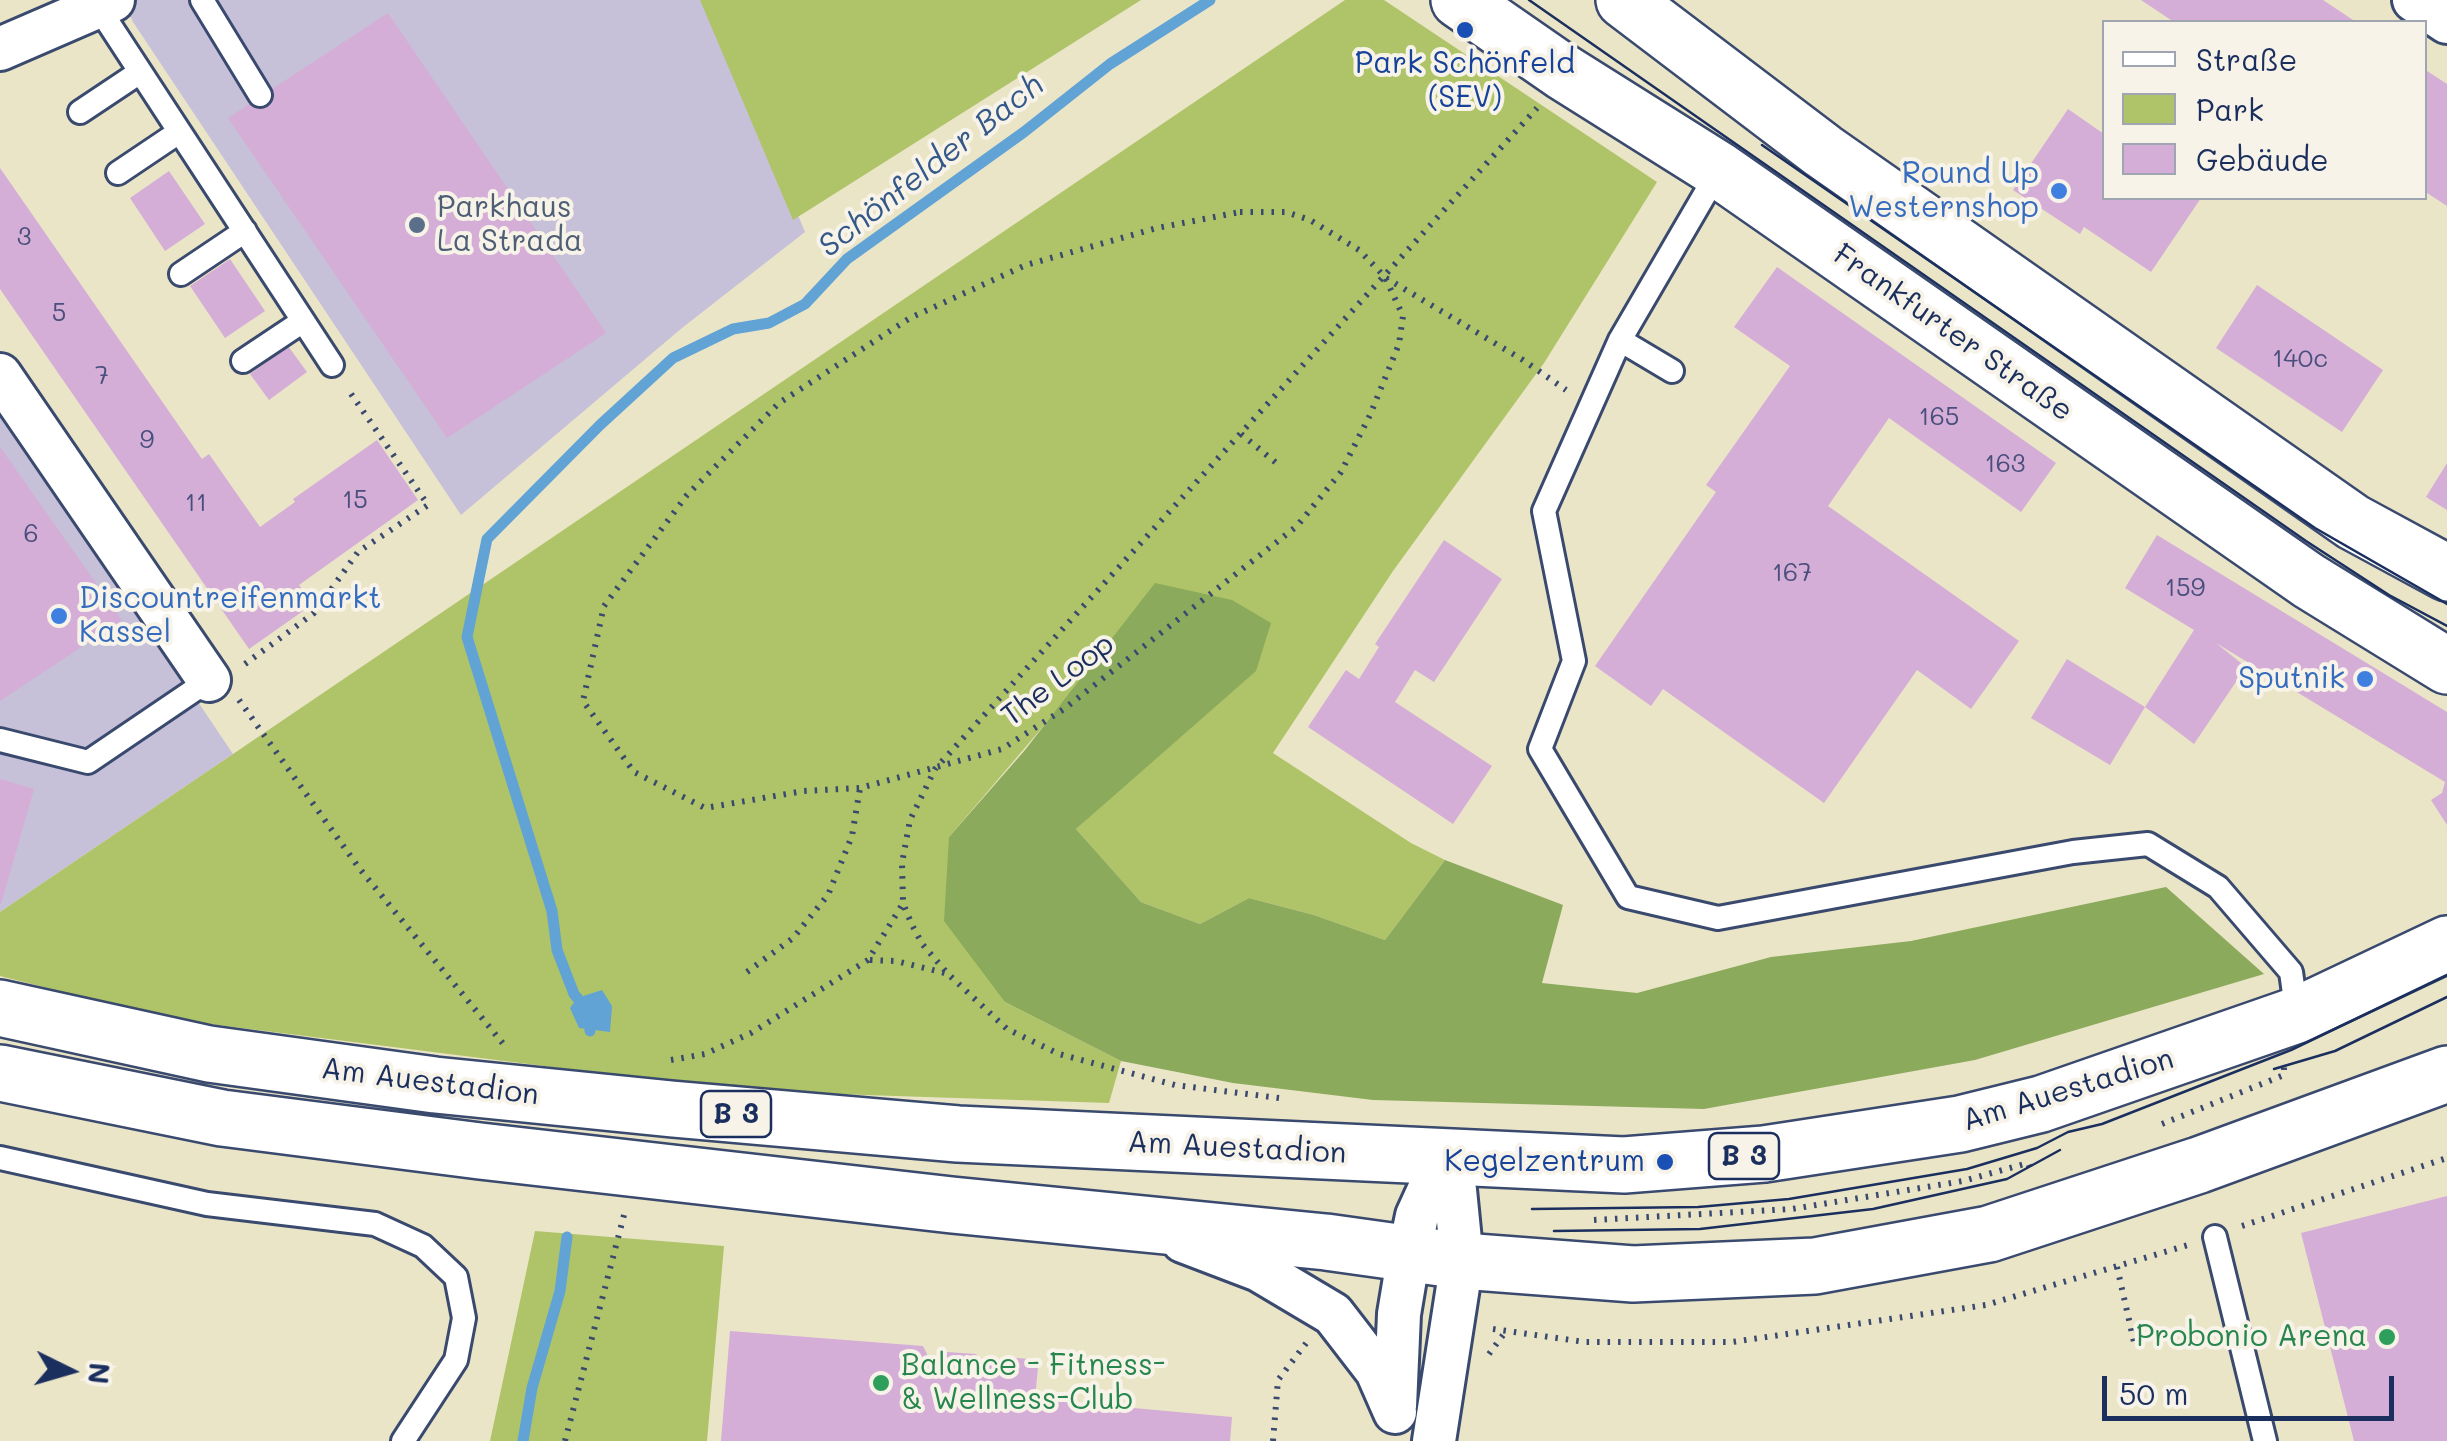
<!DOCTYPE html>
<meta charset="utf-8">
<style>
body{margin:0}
#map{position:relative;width:2447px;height:1441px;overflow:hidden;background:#ebe5c8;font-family:Mali,sans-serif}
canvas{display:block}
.legend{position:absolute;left:2102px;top:20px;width:325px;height:180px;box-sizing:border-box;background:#f7f3e8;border:2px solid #9fa5b1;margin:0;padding:12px 18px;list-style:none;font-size:30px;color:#1b2f5e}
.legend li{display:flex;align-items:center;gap:20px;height:50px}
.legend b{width:50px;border:2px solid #9fa5b1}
.north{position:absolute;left:20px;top:1321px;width:100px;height:100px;-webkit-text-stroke:8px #f7f3e8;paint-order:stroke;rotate:95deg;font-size:28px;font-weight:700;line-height:40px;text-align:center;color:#1b2f5e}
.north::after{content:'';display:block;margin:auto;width:35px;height:45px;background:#1b2f5e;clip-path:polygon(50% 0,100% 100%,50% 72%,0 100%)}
.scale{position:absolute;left:2102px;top:1376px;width:292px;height:45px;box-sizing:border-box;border:5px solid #1b2f5e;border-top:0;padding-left:12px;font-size:30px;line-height:35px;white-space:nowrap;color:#1b2f5e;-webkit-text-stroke:8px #f7f3e8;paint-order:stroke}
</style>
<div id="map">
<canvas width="2447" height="1441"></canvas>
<ul class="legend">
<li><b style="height:12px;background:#fff"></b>Straße</li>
<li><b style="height:28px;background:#afc468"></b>Park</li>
<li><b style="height:28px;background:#d4aed6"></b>Gebäude</li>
</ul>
<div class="north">N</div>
<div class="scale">50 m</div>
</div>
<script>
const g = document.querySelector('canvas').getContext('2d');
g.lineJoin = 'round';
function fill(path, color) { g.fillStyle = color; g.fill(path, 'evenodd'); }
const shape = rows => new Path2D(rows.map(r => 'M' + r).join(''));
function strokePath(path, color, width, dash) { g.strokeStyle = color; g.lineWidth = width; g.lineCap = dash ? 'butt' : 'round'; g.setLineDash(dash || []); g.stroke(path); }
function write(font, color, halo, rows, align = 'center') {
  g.font = font + ' Mali,sans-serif'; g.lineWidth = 8; g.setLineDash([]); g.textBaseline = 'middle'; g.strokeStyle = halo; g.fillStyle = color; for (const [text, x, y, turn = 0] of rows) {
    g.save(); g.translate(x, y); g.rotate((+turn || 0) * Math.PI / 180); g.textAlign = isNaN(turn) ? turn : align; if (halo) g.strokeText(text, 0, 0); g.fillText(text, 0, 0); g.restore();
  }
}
const industrial = shape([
 [123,0,709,0,805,232,682,328,461,515,133,22],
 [0,407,233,754,0,912]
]);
const green = shape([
 [700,0,1141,0,793,220],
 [1345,0,1384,0,1657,182,1544,363,1393,571,1273,753,1411,843,1445,860,1385,940,1314,915,1249,898,1200,924,1141,902,1076,829,1143,768,1063,703,949,837,1005,1002,1121,1061,1109,1103,743,1091,170,1019,0,976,0,912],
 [535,1231,724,1246,707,1441,490,1441]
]);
const forest = shape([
 [1155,583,1232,600,1271,623,1256,671,1076,829,1141,902,1200,924,1249,898,1314,915,1385,940,1445,860,1563,905,1542,983,1637,993,1771,957,1911,941,2166,887,2264,974,1975,1060,1704,1109,1373,1100,1233,1083,1121,1061,1005,1002,944,921,949,837,1025,750]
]);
const water = shape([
 [602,990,612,1006,610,1032,579,1028,570,1008,577,998]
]);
const stream = shape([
 [590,1031,589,1012,574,994,557,950,552,911,467,637,487,539,600,425,673,358,733,329,769,323,805,304,847,259,1024,132,1110,64,1210,0],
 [523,1441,532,1388,560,1291,567,1237]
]);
const building = shape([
 [2141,0,2323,0,2356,22,2174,22],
 [388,13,606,333,447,438,228,118],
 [2424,69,2447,84,2447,206,2424,191],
 [2068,109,2104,134,2104,198,2201,198,2151,272,2084,227,2080,234,2013,190],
 [0,168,202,459,209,454,260,527,295,502,293,499,377,440,418,500,299,585,313,604,249,649,0,289],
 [169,171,205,224,165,251,130,198],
 [230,259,265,311,225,338,190,286],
 [1777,267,2056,463,2021,512,1889,418,1828,506,2019,641,1971,709,1917,670,1824,803,1663,689,1651,706,1595,666,1716,492,1706,485,1790,366,1734,327],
 [2257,285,2383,370,2342,432,2216,348],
 [288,346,307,372,269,400,250,374],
 [0,447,122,620,0,701],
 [2447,463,2447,510,2426,497],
 [2157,535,2447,712,2447,825,2431,800,2442,793,2445,782,2216,643,2246,667,2194,744,2145,707,2194,630,2125,588],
 [1444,540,1502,579,1434,682,1415,670,1395,702,1492,766,1453,824,1308,727,1346,670,1359,679,1379,647,1375,644],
 [2067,659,2145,707,2110,765,2031,718],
 [0,779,34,789,1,904,0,904],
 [2447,1196,2447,1441,2354,1441,2301,1233],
 [730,1331,923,1346,929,1358,939,1359,947,1352,976,1354,983,1362,996,1363,1004,1357,1030,1359,1038,1367,1035,1399,1232,1417,1230,1441,721,1441]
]);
const path = shape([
 [1240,212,1286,212,1310,220,1359,250,1385,277,1403,316,1399,344,1370,415,1341,472,1297,526,1064,709,1002,749,860,788,804,791,705,808,634,772,583,701,604,606,687,495,779,403,910,318,1026,265,1157,228,1240,212],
 [1386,278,1523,360,1566,390],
 [1241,434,1280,466],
 [245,664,314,613,358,552,428,505,347,388],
 [239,700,359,868,505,1046],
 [870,960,896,961,945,973],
 [747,972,793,938,828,895,852,836,860,788],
 [671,1060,705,1054,751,1033,868,960,902,905],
 [1279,1098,1175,1085,1059,1054,1007,1029,948,974,923,945,912,925,903,903,902,863,910,820,935,769,1537,108],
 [2162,1124,2284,1075,2284,1066],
 [1594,1220,1792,1209,1963,1181,2028,1163,2031,1171],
 [2242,1226,2447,1158],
 [2117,1267,2134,1342],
 [1493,1329,1585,1342,1732,1342,1986,1305,2188,1245],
 [1489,1354,1506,1331],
 [565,1441,624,1215],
 [1273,1441,1278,1380,1307,1342]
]);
const service = shape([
 [202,0,260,95],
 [98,7,332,365],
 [80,112,140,72],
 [118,173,179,132],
 [181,274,245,231],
 [1620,340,1719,170],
 [243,361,303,321],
 [1672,371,1620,340,1544,511,1574,661,1540,749,1628,897,1718,918,2073,852,2148,844,2218,887,2291,972,2297,1015],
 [0,740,88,762,209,680],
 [0,1158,207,1204,375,1224,423,1246,456,1277,464,1318,456,1360,403,1441],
 [2215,1237,2265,1441]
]);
const minor = shape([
 [2414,0,2447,22],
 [0,49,113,0],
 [0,375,209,680],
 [1183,1241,1259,1270,1333,1314,1377,1371,1395,1412],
 [1395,1406,1399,1314,1409,1254,1417,1216,1443,1159],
 [1434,1441,1462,1261,1455,1190,1443,1159]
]);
const secondary = shape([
 [1459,0,1563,72,1719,170,2309,581,2447,666],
 [1624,0,1823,151,2353,522,2447,573]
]);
const primary = shape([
 [0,1008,209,1054,435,1085,672,1109,958,1134,1624,1165,1764,1154,1960,1124,2041,1104,2297,1015,2447,944],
 [0,1073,222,1118,480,1151,952,1205,1326,1242,1462,1261,1633,1274,1815,1266,1989,1234,2199,1165,2447,1074]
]);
const tram = shape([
 [1529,0,2306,541,2389,595,2447,626],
 [1762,145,2315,528,2447,604],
 [2274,1069,2335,1051,2447,997],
 [1532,1209,1698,1207,1789,1199,1967,1169,2037,1148,2068,1132,2102,1124,2291,1050,2447,975],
 [1554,1231,1700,1229,1873,1209,2007,1179,2060,1150]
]);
const markers = [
 [1465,30,10,"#1a4fb4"],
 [2059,191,10,"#3f7fe0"],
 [417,225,10,"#5c6f8a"],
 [59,616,10,"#3f7fe0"],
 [2365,679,10,"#3f7fe0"],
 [1665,1162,10,"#1a4fb4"],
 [2387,1337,10,"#2e9e5b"],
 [881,1383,10,"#2e9e5b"]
];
const numberNames = [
 ["3",24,237],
 ["5",59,313],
 ["140c",2300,359],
 ["7",102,376],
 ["165",1939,417],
 ["9",147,440],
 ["163",2005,464],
 ["15",355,500],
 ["11",196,503],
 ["6",31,534],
 ["167",1792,573],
 ["159",2185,588]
];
const shields = [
 [736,1114,70],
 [1744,1156,70]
];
const shieldNames = [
 ["B 3",736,1114],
 ["B 3",1744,1156]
];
const transitNames = [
 ["Park Schönfeld",1465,64],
 ["(SEV)",1465,98],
 ["Kegelzentrum",1645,1162,"right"]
];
const shopNames = [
 ["Round Up",2039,174],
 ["Westernshop",2039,208],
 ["Discountreifenmarkt",79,599,"left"],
 ["Kassel",79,633,"left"],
 ["Sputnik",2345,679]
];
const serviceNames = [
 ["Parkhaus",437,208],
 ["La Strada",437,242]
];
const streetNames = [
 ["Frankfurter Straße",1953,333,35],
 ["The Loop",1058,680,-37],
 ["Am Auestadion",430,1082,7],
 ["Am Auestadion",2068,1090,-17],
 ["Am Auestadion",1237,1148,3]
];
const leisureNames = [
 ["Probonio Arena",2367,1337],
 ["Balance - Fitness-",901,1366,"left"],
 ["& Wellness-Club",901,1400,"left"]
];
const waterNames = [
 ["Schönfelder Bach",931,166,-38]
];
fill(industrial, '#c7c0d9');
fill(green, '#afc468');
fill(forest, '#8baa5c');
fill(water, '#62a3d5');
strokePath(stream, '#62a3d5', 11);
fill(building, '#d4aed6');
strokePath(service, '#3a4a6e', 28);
strokePath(minor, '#3a4a6e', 48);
strokePath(secondary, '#3a4a6e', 60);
strokePath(primary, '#3a4a6e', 60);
strokePath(path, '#3a4a6e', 6, [2.5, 8]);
strokePath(service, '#fff', 22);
strokePath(minor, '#fff', 42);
strokePath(secondary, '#fff', 55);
strokePath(primary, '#fff', 55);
strokePath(tram, '#1b2f5e', 2.5);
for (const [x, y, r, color] of markers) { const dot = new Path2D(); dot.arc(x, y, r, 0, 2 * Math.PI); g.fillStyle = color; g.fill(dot); strokePath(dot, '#f7f3e8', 4); }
write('25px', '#494f7c', null, numberNames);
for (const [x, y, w] of shields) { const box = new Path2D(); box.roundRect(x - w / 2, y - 23, w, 46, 8); g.fillStyle = '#f7f3e8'; g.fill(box); strokePath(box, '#1b2f5e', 2.5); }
write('bold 28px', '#1b2f5e', null, shieldNames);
write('30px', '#164399', '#f7f3e8', transitNames);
write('30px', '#366cbe', '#f7f3e8', shopNames, 'right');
write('30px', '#4e5e75', '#f7f3e8', serviceNames, 'left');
write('30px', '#1b2f5e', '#f7f3e8', streetNames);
write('30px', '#27864d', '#f7f3e8', leisureNames, 'right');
write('italic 32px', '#345888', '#f7f3e8', waterNames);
</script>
